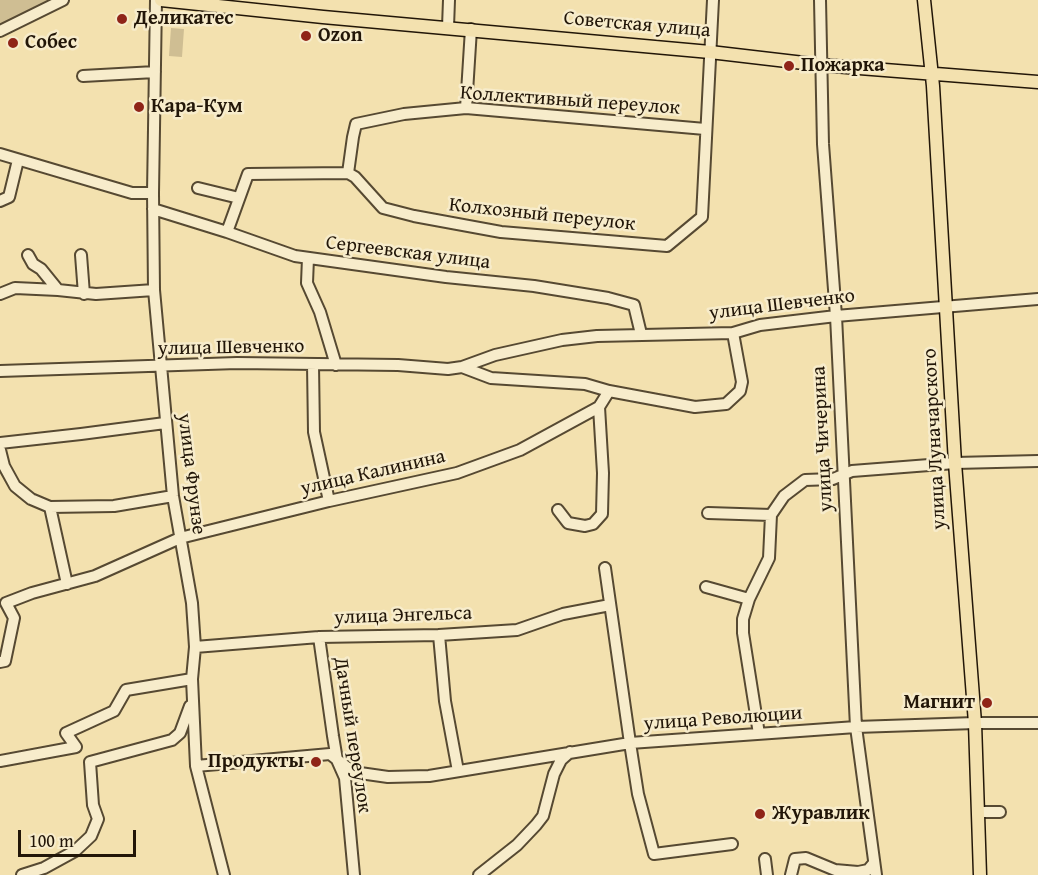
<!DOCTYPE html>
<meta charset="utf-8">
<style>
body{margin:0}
#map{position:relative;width:1038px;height:875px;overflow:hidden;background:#f3e1af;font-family:"Gentium Book Plus",serif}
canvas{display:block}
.scale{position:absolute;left:18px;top:830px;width:118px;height:27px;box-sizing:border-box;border:3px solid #221608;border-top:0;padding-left:8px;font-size:18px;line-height:21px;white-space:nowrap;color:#221608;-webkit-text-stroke:4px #f7eccb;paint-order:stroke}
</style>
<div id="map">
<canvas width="1038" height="875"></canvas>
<div class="scale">100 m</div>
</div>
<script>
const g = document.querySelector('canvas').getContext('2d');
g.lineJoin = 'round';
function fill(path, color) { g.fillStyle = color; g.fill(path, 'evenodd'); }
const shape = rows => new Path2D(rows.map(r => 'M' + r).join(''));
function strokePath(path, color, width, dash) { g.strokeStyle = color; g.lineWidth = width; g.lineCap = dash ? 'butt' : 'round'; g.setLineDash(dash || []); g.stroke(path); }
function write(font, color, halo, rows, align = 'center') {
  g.font = font + ' "Gentium Book Plus",serif'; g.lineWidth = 5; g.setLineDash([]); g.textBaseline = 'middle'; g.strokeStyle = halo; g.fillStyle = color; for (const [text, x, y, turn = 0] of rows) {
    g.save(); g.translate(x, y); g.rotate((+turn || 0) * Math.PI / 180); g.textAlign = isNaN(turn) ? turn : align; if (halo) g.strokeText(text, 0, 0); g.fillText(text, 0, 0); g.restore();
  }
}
const green = shape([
 [0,0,55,0,16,21,0,25],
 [171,28,184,29,182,57,169,56]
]);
const minor = shape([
 [156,0,153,193,154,290,173,496,192,603,195,647,192,679,196,766,224,875],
 [820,0,823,144,836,316,856,727,876,875],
 [448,27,449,0],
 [0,31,63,0],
 [83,76,155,72],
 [466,108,471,29],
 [0,154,132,193,153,193],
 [348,173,355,177,383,208,414,216,501,232,667,246,702,217,713,0],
 [198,188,239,198],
 [0,201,9,197,18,160],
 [153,209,227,232,295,256,446,277,534,286,608,298,634,305,641,334],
 [227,232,248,174,348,173,353,137,356,124,404,114,466,108,705,129],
 [28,255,33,264,41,269,58,290],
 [81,255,84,294],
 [308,258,307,283,320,312,336,365],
 [0,294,15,288,58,290,96,294,154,290],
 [313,365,314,432,329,501],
 [462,367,491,378,585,384,609,391],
 [0,371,237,363,398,365,448,369,462,367,495,355,562,340,597,336,733,333,760,325,836,316,1038,299],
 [0,443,81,434,165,423],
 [0,450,4,466,15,486,31,499,50,507,114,506,173,496],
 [50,507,67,584],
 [558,510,568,523,585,526,593,524,602,514,603,473,599,407],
 [708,513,771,515],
 [605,568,630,743,638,794,654,854,732,844],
 [706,587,749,599],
 [439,635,445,701,458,771],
 [319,637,333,736,337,760,345,778,354,875],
 [195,647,319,637,439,635,517,630,563,614,610,605],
 [0,662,5,661,14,618,6,603,32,593,95,576,180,538,329,501,457,473,520,450,599,407,609,391,695,407,726,404,740,391,742,382,733,333],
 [759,734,743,633,743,619,749,599,769,558,771,515,784,496,805,480,833,479,852,471,955,463,1038,461],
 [0,761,76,747,66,733,114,711,126,690,192,679],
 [90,762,172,740,180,733,190,706],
 [196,766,330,754,353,772,388,777,429,776,630,743,856,727,975,723,1038,723],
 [978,812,1000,812],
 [765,859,767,875],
 [22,875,44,868,75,851,91,836,98,819,93,805,90,762],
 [479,875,517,845,536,825,543,816,554,774,561,760,570,752],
 [791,875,795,859,806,858,835,870,858,872,868,870,874,863]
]);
const major = shape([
 [161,0,323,17,710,52,821,65,1038,82],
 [924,0,933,86,955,463,975,723,980,875]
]);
const markers = [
 [122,19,6,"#8f2418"],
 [306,36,6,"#8f2418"],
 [13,43,6,"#8f2418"],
 [789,66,6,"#8f2418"],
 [139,107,6,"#8f2418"],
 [987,703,6,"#8f2418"],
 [316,762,6,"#8f2418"],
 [760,814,6,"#8f2418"]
];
const poiNames = [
 ["Деликатес",134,19],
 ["Ozon",318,36],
 ["Собес",25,43],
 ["Пожарка",801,66],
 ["Кара-Кум",151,107],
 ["Магнит",975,703,"right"],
 ["Продукты",304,762,"right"],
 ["Журавлик",772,814]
];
const streetNames = [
 ["Советская улица",637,25,5],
 ["Коллективный переулок",570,101,4],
 ["Колхозный переулок",542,215,6],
 ["Сергеевская улица",408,253,7],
 ["улица Шевченко",782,305,-7],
 ["улица Шевченко",231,348,-1],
 ["улица Чичерина",823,439,-93],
 ["улица Луначарского",935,439,-93],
 ["улица Калинина",373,473,-13],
 ["улица Фрунзе",191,474,83],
 ["улица Энгельса",403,616,-2],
 ["улица Революции",723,719,-4],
 ["Дачный переулок",352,735,81]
];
fill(green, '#cfbe93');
strokePath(minor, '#564932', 14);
strokePath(major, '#221608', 15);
strokePath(minor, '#f7eccb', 10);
strokePath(major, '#f3e1af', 12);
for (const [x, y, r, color] of markers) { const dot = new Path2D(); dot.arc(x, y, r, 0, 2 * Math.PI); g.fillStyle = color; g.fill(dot); strokePath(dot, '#f7eccb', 2); }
write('bold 20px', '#221608', '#f7eccb', poiNames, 'left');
write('20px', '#221608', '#f7eccb', streetNames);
</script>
